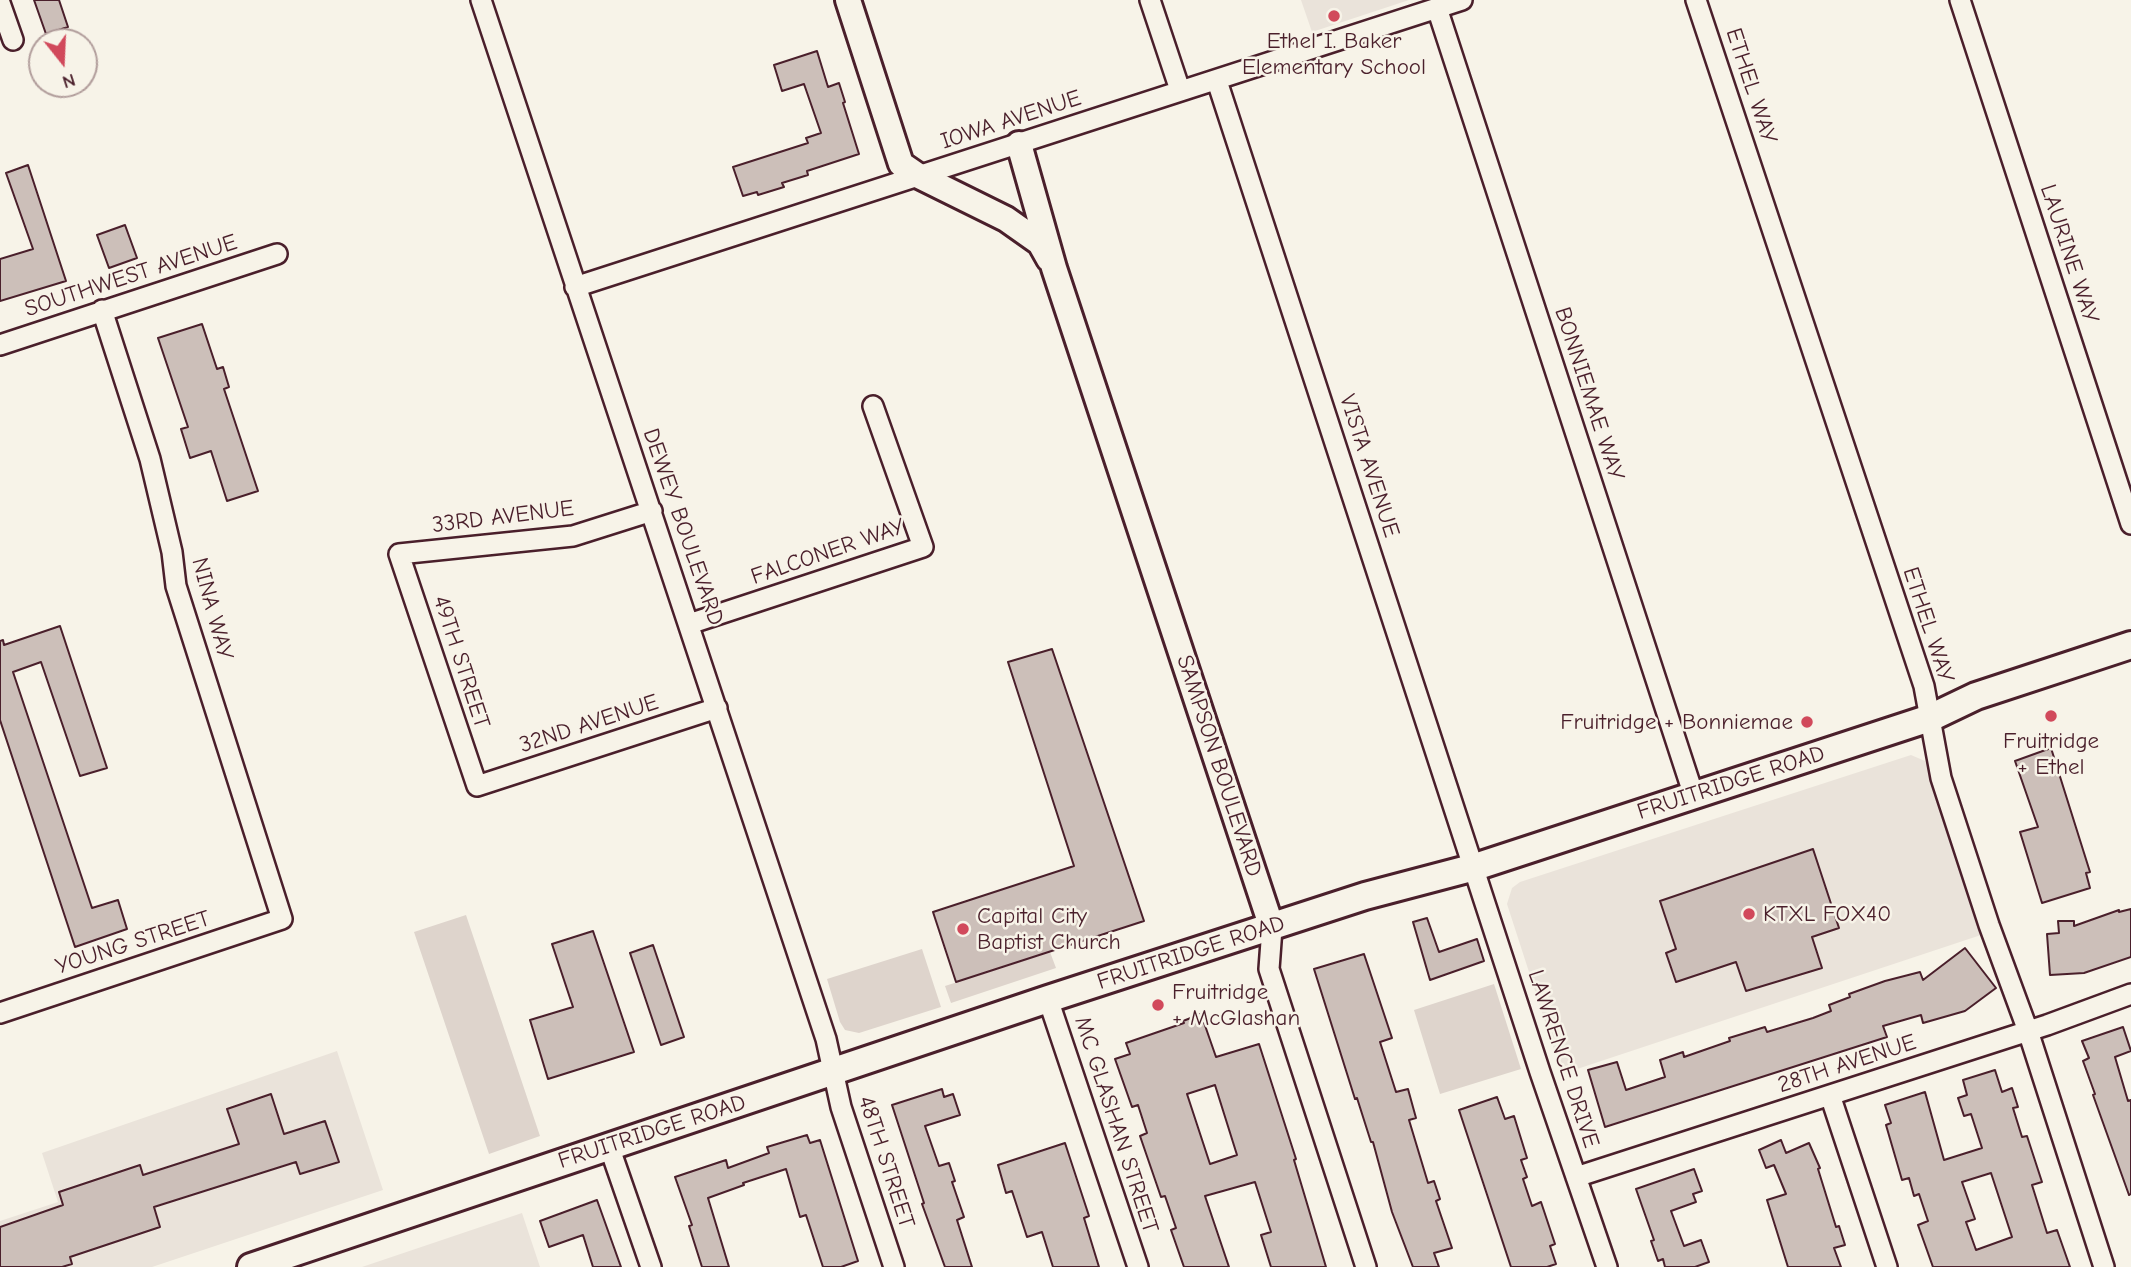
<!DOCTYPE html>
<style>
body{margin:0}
#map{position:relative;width:2131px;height:1267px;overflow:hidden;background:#f7f3e8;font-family:"Comic Neue",sans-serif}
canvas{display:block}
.north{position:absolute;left:28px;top:28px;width:70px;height:70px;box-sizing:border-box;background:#f7f3e8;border:2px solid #b29e9c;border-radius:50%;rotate:162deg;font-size:19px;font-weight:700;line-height:28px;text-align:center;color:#4a1f2b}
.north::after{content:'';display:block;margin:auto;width:24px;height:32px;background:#d1495b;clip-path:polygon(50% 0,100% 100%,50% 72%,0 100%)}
</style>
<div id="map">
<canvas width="2131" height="1267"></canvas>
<div class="north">N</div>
</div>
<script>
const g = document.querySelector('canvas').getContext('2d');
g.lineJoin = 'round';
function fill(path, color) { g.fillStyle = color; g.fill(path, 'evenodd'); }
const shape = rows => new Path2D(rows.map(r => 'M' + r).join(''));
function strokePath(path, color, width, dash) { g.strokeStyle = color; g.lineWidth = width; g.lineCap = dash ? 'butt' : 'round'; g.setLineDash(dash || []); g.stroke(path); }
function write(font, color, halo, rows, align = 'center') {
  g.font = font + ' "Comic Neue",sans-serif'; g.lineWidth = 5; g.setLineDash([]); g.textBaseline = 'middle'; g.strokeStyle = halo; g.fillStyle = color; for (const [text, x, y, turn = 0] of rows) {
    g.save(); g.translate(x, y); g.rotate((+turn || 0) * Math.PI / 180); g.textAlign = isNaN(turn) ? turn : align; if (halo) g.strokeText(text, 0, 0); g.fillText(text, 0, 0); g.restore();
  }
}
const built = shape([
 [1301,0,1409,0,1312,32],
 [1911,755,1925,761,1931,771,1984,934,1562,1074,1507,904,1512,888,1520,882],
 [337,1051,383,1190,152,1267,0,1267,0,1221,58,1202,42,1153],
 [522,1213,540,1267,362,1267]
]);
const green = shape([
 [466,915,540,1136,489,1154,414,932],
 [922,949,941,1007,859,1033,845,1030,840,1022,827,979],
 [1050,952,1056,968,951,1003,945,986],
 [1494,984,1521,1069,1440,1094,1414,1010]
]);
const building = shape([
 [34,0,59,0,68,27,46,34,34,0],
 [817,51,828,87,839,83,845,102,843,103,859,154,807,171,808,175,782,183,784,187,758,195,757,192,743,196,733,167,808,143,806,138,821,133,804,84,782,91,774,65,817,51],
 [28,165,66,281,0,301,0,259,33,249,6,173,28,165],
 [125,225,137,258,109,268,97,235,125,225],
 [202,324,217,369,223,367,229,387,224,389,258,491,227,501,211,451,190,458,181,429,188,427,158,338,202,324],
 [60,626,107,768,80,776,41,662,13,672,92,908,118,900,127,929,75,947,0,720,0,641,3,640,4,645,60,626],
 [1052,649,1144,921,956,982,933,912,1074,866,1008,662,1052,649],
 [2051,748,2090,872,2086,873,2090,888,2042,903,2020,832,2038,827,2015,761,2051,748],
 [1813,849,1839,928,1812,937,1822,968,1746,991,1736,962,1676,982,1666,953,1676,949,1660,901,1813,849],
 [2131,909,2131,957,2084,973,2050,975,2047,934,2059,933,2058,921,2074,921,2074,926,2119,910,2119,912,2131,909],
 [1427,918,1439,952,1477,939,1484,961,1430,980,1413,922,1427,918],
 [593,931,634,1052,548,1079,530,1020,573,1007,552,944,593,931],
 [653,945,684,1037,661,1045,630,953,653,945],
 [1965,948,1996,988,1965,1011,1923,1023,1921,1015,1883,1026,1887,1037,1605,1127,1588,1070,1617,1062,1626,1090,1665,1077,1660,1060,1683,1052,1684,1057,1730,1041,1729,1038,1765,1027,1767,1032,1813,1018,1831,1011,1829,1005,1850,997,1849,994,1885,981,1920,972,1923,980,1965,948],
 [1364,954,1392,1038,1380,1042,1396,1092,1408,1089,1416,1118,1409,1120,1428,1183,1434,1181,1440,1199,1436,1201,1452,1248,1434,1253,1439,1267,1413,1267,1392,1212,1373,1142,1371,1142,1357,1098,1355,1099,1314,969,1364,954],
 [1201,1014,1216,1057,1259,1044,1296,1159,1294,1160,1326,1267,1271,1267,1261,1235,1271,1232,1255,1182,1205,1196,1229,1267,1184,1267,1171,1230,1176,1228,1165,1196,1161,1197,1140,1136,1147,1133,1138,1105,1132,1107,1115,1059,1130,1054,1126,1043,1184,1023,1183,1021,1201,1014],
 [1215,1085,1237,1155,1210,1164,1187,1094,1215,1085],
 [2123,1027,2131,1051,2115,1057,2128,1101,2131,1100,2131,1194,2129,1195,2093,1095,2095,1094,2083,1061,2089,1058,2082,1041,2123,1027],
 [1995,1070,2002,1092,2012,1088,2018,1107,2013,1108,2022,1137,2027,1136,2042,1182,2032,1185,2047,1233,2057,1230,2070,1267,1933,1267,1918,1225,1928,1221,1919,1194,1914,1196,1909,1178,1902,1180,1886,1125,1891,1123,1885,1105,1925,1092,1944,1160,1982,1148,1971,1114,1964,1116,1958,1098,1967,1095,1963,1080,1995,1070],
 [1991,1173,2012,1237,1976,1250,1966,1222,1975,1219,1962,1182,1991,1173],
 [942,1089,944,1097,953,1094,960,1115,925,1126,939,1166,949,1163,955,1181,952,1182,964,1217,957,1220,972,1267,945,1267,922,1204,924,1203,892,1105,942,1089],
 [271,1094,284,1134,325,1121,339,1162,300,1174,296,1162,154,1207,160,1227,70,1257,72,1264,62,1267,0,1267,0,1227,63,1205,59,1192,140,1165,143,1175,239,1144,227,1109,271,1094],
 [1497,1097,1505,1119,1514,1116,1527,1158,1521,1160,1527,1177,1523,1179,1532,1206,1541,1202,1555,1244,1550,1246,1556,1264,1547,1267,1511,1267,1459,1110,1497,1097],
 [807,1135,810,1143,820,1140,858,1261,841,1267,823,1267,806,1215,800,1217,786,1169,743,1183,744,1185,708,1198,729,1267,702,1267,689,1226,692,1225,675,1177,726,1160,728,1168,769,1153,767,1147,807,1135],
 [1781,1140,1786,1153,1809,1143,1820,1168,1818,1169,1836,1227,1839,1226,1845,1245,1834,1248,1841,1267,1788,1267,1767,1200,1786,1194,1774,1165,1766,1168,1759,1150,1781,1140],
 [1065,1143,1089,1216,1084,1218,1099,1267,1053,1267,1042,1232,1027,1237,1012,1191,1006,1193,998,1165,1065,1143],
 [1694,1169,1702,1191,1693,1194,1696,1202,1671,1211,1684,1246,1701,1240,1709,1262,1695,1267,1665,1267,1663,1259,1658,1261,1651,1241,1654,1240,1636,1189,1694,1169],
 [597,1200,621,1267,593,1267,583,1235,549,1247,540,1221,597,1200]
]);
const minor = shape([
 [481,0,826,1039,841,1107,894,1267],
 [1150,0,1180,90],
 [1696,0,1924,686,1941,778,1989,925,2028,1031,2104,1267],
 [1960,0,2131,524],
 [0,3,13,40],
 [1437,8,1694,796],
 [1217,81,1540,1072,1607,1267],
 [575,287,1462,0],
 [0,345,277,254],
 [652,511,573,536,399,554,477,786,717,708],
 [689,624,923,547,873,406],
 [1272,928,1269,969,1366,1267],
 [1048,999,1138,1267],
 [0,1013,282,919,176,586,172,552,150,459,102,310],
 [1830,1095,1887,1267],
 [609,1146,651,1267],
 [1576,1177,2047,1025,2131,994]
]);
const tertiary = shape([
 [848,0,901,164,917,175,1006,219,1040,243,1049,259],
 [1019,144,1054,268,1272,928]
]);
const secondary = shape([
 [251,1267,1048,999,1365,896,1475,867,1930,718,1976,696,2131,645]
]);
const markers = [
 [1334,16,7,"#d1495b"],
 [2051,716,7,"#d1495b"],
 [1807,722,7,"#d1495b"],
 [1749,914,7,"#d1495b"],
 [963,929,7,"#d1495b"],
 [1158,1005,7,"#d1495b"]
];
const poiNames = [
 ["Ethel I. Baker",1334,41,"center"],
 ["Elementary School",1334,67,"center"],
 ["Fruitridge + Bonniemae",1793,722,"right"],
 ["Fruitridge",2051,741,"center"],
 ["+ Ethel",2051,767,"center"],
 ["KTXL FOX40",1763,914],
 ["Capital City",977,916],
 ["Baptist Church",977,942],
 ["Fruitridge",1172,992],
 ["+ McGlashan",1172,1018]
];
const streetNames = [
 ["ETHEL WAY",1751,86,72],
 ["IOWA AVENUE",1011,120,-18],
 ["LAURINE WAY",2069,254,72],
 ["SOUTHWEST AVENUE",131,276,-18],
 ["BONNIEMAE WAY",1589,394,72],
 ["VISTA AVENUE",1369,466,72],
 ["33RD AVENUE",503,517,-7],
 ["DEWEY BOULEVARD",683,527,71],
 ["FALCONER WAY",828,552,-19],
 ["NINA WAY",212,609,75],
 ["ETHEL WAY",1928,625,72],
 ["49TH STREET",461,662,72],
 ["32ND AVENUE",589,724,-18],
 ["SAMPSON BOULEVARD",1219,766,72],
 ["FRUITRIDGE ROAD",1731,783,-18],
 ["YOUNG STREET",133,943,-18],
 ["FRUITRIDGE ROAD",1191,953,-18],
 ["LAWRENCE DRIVE",1563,1059,72],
 ["28TH AVENUE",1847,1064,-18],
 ["MC GLASHAN STREET",1116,1125,72],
 ["FRUITRIDGE ROAD",652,1132,-18],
 ["48TH STREET",886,1162,72]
];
fill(built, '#eae3da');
fill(green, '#ded4cc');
fill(building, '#ccbfb9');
strokePath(building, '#4a1f2b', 2);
strokePath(minor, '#4a1f2b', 24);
strokePath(tertiary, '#4a1f2b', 30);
strokePath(secondary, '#4a1f2b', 32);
strokePath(minor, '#f7f3e8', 19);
strokePath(tertiary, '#f7f3e8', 24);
strokePath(secondary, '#f7f3e8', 26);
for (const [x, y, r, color] of markers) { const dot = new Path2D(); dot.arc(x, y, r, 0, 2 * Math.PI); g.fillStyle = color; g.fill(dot); strokePath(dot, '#f7f3e8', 2.5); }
write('23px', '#4a1f2b', '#f7f3e8', poiNames, 'left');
write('23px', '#4a1f2b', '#f7f3e8', streetNames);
</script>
